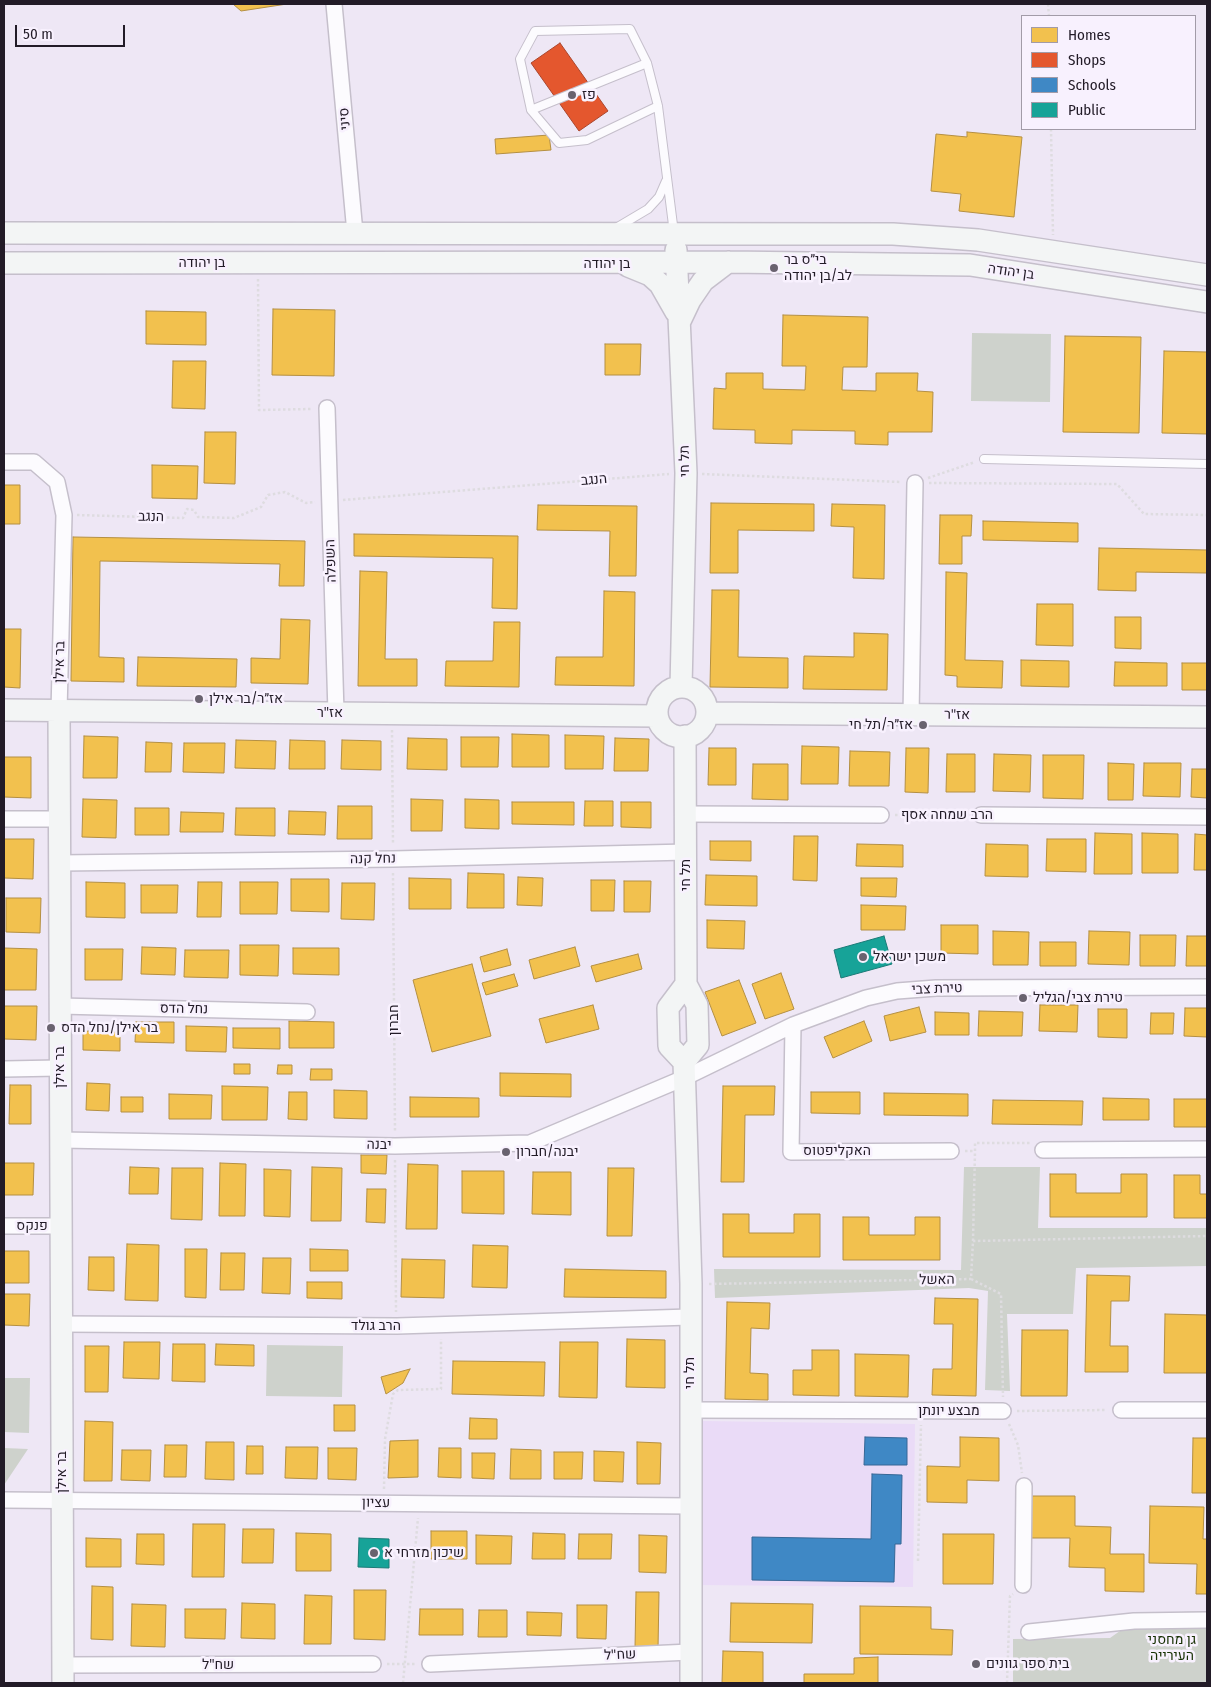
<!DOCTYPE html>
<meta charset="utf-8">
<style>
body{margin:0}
#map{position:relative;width:1211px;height:1687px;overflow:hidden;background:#eee7f5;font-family:"Fira Sans Condensed",sans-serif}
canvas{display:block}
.frame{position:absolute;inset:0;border:5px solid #221b27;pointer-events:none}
.legend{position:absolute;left:1021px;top:15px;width:175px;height:115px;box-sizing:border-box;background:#f8f1fe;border:1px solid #a29ba8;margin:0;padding:6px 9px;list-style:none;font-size:15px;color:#221b27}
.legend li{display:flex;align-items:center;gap:10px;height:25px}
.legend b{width:25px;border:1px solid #a29ba8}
.scale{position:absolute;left:15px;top:25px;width:110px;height:22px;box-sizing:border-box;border:2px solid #221b27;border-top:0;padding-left:6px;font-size:15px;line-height:18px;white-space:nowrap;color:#221b27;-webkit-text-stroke:4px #f8f1fe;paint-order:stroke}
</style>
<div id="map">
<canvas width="1211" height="1687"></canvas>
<div class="frame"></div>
<ul class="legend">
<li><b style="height:14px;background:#f2c14e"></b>Homes</li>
<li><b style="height:14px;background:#e4572e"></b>Shops</li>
<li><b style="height:14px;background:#3f88c5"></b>Schools</li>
<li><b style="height:14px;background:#17a398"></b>Public</li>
</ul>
<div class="scale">50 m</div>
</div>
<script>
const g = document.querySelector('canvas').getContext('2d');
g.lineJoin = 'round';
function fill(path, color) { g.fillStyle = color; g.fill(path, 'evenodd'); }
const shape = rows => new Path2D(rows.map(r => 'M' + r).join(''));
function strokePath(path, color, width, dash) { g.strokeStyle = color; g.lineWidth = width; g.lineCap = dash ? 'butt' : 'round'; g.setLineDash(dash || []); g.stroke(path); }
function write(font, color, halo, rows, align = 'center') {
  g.font = font + ' "Fira Sans Condensed",Heebo,sans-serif'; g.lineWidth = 5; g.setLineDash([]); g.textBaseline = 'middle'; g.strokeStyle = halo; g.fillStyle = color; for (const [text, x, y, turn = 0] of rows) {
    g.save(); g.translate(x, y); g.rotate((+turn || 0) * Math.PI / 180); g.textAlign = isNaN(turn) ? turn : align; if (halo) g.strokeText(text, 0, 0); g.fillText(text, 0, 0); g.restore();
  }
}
const built = shape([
 [702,1421,915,1424,913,1587,700,1585]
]);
const green = shape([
 [972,333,1051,334,1050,402,971,401],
 [964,1167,1040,1167,1038,1228,1207,1228,1207,1266,1076,1268,1073,1314,1007,1314,1010,1391,985,1390,988,1291,969,1288,715,1298,714,1269,961,1270],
 [267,1345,343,1346,342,1397,266,1396],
 [4,1378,30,1378,29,1433,4,1432],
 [4,1448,28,1449,4,1485],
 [1207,1611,1207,1683,1013,1683,1013,1639,1110,1638,1134,1621,1151,1613]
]);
const homes = shape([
 [233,4,287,4,241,11,233,4],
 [967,132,1022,137,1014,217,959,211,961,194,931,191,936,134,967,137,967,132],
 [549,135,551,150,496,154,495,139,549,135],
 [273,309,335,310,334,376,272,375,273,309],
 [146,311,206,312,206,345,146,344,146,311],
 [783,315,868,317,867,367,843,367,842,390,876,391,876,373,918,373,917,391,933,392,932,432,888,432,888,445,855,444,855,431,792,430,792,444,755,443,755,430,713,429,714,388,726,389,726,373,763,373,763,389,805,390,806,366,782,366,783,315],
 [1065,336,1141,337,1139,433,1063,432,1065,336],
 [605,344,641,344,640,375,605,375,605,344],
 [1164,351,1207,352,1207,434,1162,433,1164,351],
 [173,361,206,361,205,409,172,408,173,361],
 [205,432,236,432,235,484,204,483,205,432],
 [152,465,198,466,197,499,152,498,152,465],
 [4,485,20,485,20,524,4,524,4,485],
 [711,503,814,504,814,531,738,530,738,573,710,573,711,503],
 [832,504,885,505,884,579,853,578,854,527,831,526,832,504],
 [538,505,637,506,636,576,609,576,610,531,537,530,538,505],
 [940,515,972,515,971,536,962,536,962,564,939,564,940,515],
 [983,521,1078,523,1078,542,983,540,983,521],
 [354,534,518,536,517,609,492,608,493,558,354,556,354,534],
 [73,537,305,541,304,586,279,586,280,564,100,561,99,657,124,658,124,682,71,681,73,537],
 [1099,548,1207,550,1207,573,1136,572,1136,591,1098,590,1099,548],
 [360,571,387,572,385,659,417,659,417,686,358,686,360,571],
 [946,572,967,573,965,660,1003,661,1002,688,957,687,957,676,945,675,946,572],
 [712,590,739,590,738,657,788,658,788,688,710,687,712,590],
 [604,591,635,592,634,686,555,685,556,657,603,657,604,591],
 [1037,604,1073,604,1073,646,1036,645,1037,604],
 [1115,617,1141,617,1141,649,1115,648,1115,617],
 [281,619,310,620,308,684,251,683,251,658,280,659,281,619],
 [494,622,520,622,519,687,445,686,446,661,493,661,494,622],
 [4,629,21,629,20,688,4,687,4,629],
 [854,633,888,634,887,690,803,689,804,656,854,657,854,633],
 [138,657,237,659,236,687,137,686,138,657],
 [1021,660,1069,661,1069,687,1021,686,1021,660],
 [1115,662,1167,663,1167,686,1114,686,1115,662],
 [1182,663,1207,663,1207,690,1182,690,1182,663],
 [512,734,549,735,549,767,512,767,512,734],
 [565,735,604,736,603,769,565,769,565,735],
 [84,736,118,737,117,778,83,778,84,736],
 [461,737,499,737,498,767,461,767,461,737],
 [408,738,447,739,447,770,407,769,408,738],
 [615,738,649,739,648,771,614,771,615,738],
 [236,740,276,741,275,769,235,768,236,740],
 [290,740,325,741,325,769,289,769,290,740],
 [342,740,381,741,381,770,341,769,342,740],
 [146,742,172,743,171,772,145,772,146,742],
 [184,743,225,743,224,773,183,772,184,743],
 [802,746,839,747,838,784,801,784,802,746],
 [709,748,736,748,736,785,708,785,709,748],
 [906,748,929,748,928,793,905,792,906,748],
 [850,751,890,752,889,786,849,786,850,751],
 [947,754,975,754,975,792,946,792,947,754],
 [994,754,1031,755,1030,792,993,791,994,754],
 [1043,755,1084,755,1083,799,1043,798,1043,755],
 [4,757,31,757,31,798,4,797,4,757],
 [1108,763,1134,764,1133,800,1108,800,1108,763],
 [1144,763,1181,763,1180,797,1143,796,1144,763],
 [753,764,788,764,788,800,752,799,753,764],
 [1192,769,1207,769,1207,798,1191,797,1192,769],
 [83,799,117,800,116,838,82,837,83,799],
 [411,799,443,800,442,831,411,831,411,799],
 [465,799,499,800,499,829,465,828,465,799],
 [585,801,613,801,613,826,584,826,585,801],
 [512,802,574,802,574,825,512,824,512,802],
 [621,802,651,802,651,828,621,827,621,802],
 [338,806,372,806,372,839,337,839,338,806],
 [135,808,169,808,169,835,135,835,135,808],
 [236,808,275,808,275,836,235,835,236,808],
 [289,811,326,812,325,835,288,834,289,811],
 [181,812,224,813,223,832,180,832,181,812],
 [1095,833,1132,834,1132,874,1094,874,1095,833],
 [1142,833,1178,834,1178,873,1142,873,1142,833],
 [1195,834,1207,835,1207,870,1194,870,1195,834],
 [794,836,818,836,817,881,793,880,794,836],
 [4,839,34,839,33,879,4,878,4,839],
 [1047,839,1086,839,1086,872,1046,871,1047,839],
 [710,841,751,841,751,861,710,860,710,841],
 [857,844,903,845,903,867,856,866,857,844],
 [986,844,1028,845,1028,877,985,876,986,844],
 [468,873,504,874,504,908,467,908,468,873],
 [706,875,757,876,757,906,705,905,706,875],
 [518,877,543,878,542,906,517,905,518,877],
 [409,878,451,879,451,909,409,909,409,878],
 [861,878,897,878,896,897,861,896,861,878],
 [291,879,329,879,329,912,291,911,291,879],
 [591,880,615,880,614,911,591,911,591,880],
 [624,881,651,881,650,912,624,912,624,881],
 [86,882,125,883,125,918,86,917,86,882],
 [198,882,222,882,221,917,197,917,198,882],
 [240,882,278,882,277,914,240,914,240,882],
 [342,883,375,883,374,920,341,919,342,883],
 [141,885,178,885,177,913,141,913,141,885],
 [6,898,41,898,40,933,6,932,6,898],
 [861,905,906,906,905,930,861,930,861,905],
 [707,920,745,921,744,949,707,948,707,920],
 [941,925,978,925,978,954,941,953,941,925],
 [993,931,1029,932,1028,965,993,965,993,931],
 [1089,931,1130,932,1129,965,1088,964,1089,931],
 [1140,935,1176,935,1175,966,1140,966,1140,935],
 [1187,936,1207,936,1207,966,1186,966,1187,936],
 [1040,942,1076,942,1076,966,1040,966,1040,942],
 [240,945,279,945,278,976,240,975,240,945],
 [142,947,176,948,175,975,141,974,142,947],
 [575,947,580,966,534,979,529,960,575,947],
 [4,948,37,949,36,990,4,990,4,948],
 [293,948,339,948,339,975,293,974,293,948],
 [85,949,123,949,122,980,85,980,85,949],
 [507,949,511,965,484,972,480,957,507,949],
 [185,950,229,950,228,978,184,977,185,950],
 [638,954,642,969,596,982,591,966,638,954],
 [472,964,491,1036,432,1052,413,980,472,964],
 [781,973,794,1009,765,1019,752,984,781,973],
 [514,974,518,986,486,995,482,983,514,974],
 [739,980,756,1023,722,1036,705,992,739,980],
 [593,1005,599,1029,546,1043,539,1019,593,1005],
 [1040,1005,1078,1005,1077,1032,1039,1031,1040,1005],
 [4,1006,37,1006,36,1040,4,1039,4,1006],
 [919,1007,926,1032,890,1041,884,1016,919,1007],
 [1185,1008,1207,1008,1207,1037,1184,1036,1185,1008],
 [1098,1009,1127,1009,1127,1038,1098,1037,1098,1009],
 [979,1011,1023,1012,1022,1036,978,1036,979,1011],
 [935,1012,969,1013,969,1035,935,1035,935,1012],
 [1151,1013,1174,1013,1173,1034,1150,1034,1151,1013],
 [289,1021,334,1022,334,1048,289,1048,289,1021],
 [864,1021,872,1041,833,1058,824,1037,864,1021],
 [136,1022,174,1022,174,1043,135,1042,136,1022],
 [186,1026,227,1027,226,1052,186,1051,186,1026],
 [233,1028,280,1028,280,1049,233,1048,233,1028],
 [83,1031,120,1032,120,1051,83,1050,83,1031],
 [234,1064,250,1064,250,1074,234,1074,234,1064],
 [278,1065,292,1065,292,1074,277,1074,278,1065],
 [311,1069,332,1069,332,1080,310,1080,311,1069],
 [500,1073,571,1074,571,1097,500,1096,500,1073],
 [87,1083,110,1084,109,1111,86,1110,87,1083],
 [10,1085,31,1085,31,1124,9,1124,10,1085],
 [222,1086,268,1087,267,1120,222,1120,222,1086],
 [723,1086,775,1086,774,1115,745,1115,744,1182,721,1182,723,1086],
 [334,1090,367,1091,367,1119,334,1118,334,1090],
 [289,1092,307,1092,307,1120,288,1119,289,1092],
 [811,1092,860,1092,860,1114,811,1113,811,1092],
 [884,1093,968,1094,968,1116,884,1115,884,1093],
 [169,1094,212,1095,211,1119,169,1119,169,1094],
 [121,1097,143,1097,143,1112,121,1112,121,1097],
 [410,1097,479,1098,479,1117,410,1117,410,1097],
 [1103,1098,1149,1099,1149,1120,1103,1120,1103,1098],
 [1174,1099,1207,1099,1207,1127,1174,1127,1174,1099],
 [993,1100,1083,1101,1082,1125,992,1124,993,1100],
 [361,1155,387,1155,386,1174,361,1173,361,1155],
 [4,1163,34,1163,33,1195,4,1195,4,1163],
 [220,1163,246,1164,245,1216,219,1216,220,1163],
 [408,1164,438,1165,437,1229,406,1229,408,1164],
 [130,1167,159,1168,158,1194,129,1194,130,1167],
 [312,1167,342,1168,341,1221,311,1221,312,1167],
 [172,1168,203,1168,202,1220,171,1219,172,1168],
 [608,1168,634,1168,632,1236,607,1236,608,1168],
 [264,1169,291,1170,290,1217,264,1216,264,1169],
 [462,1171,504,1171,504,1214,462,1213,462,1171],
 [533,1172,571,1172,571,1215,532,1214,533,1172],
 [1050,1174,1076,1174,1076,1193,1121,1193,1121,1174,1147,1174,1147,1217,1050,1217,1050,1174],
 [1174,1175,1200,1175,1200,1194,1207,1194,1207,1218,1174,1218,1174,1175],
 [367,1189,386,1189,385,1223,366,1222,367,1189],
 [723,1214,749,1214,749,1233,794,1233,794,1214,820,1214,820,1257,723,1257,723,1214],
 [843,1217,869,1217,869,1235,915,1235,915,1217,940,1217,940,1260,843,1260,843,1217],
 [127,1244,159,1245,158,1301,125,1300,127,1244],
 [473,1245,508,1246,507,1288,472,1287,473,1245],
 [185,1249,207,1249,206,1298,185,1297,185,1249],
 [310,1249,348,1250,348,1271,310,1271,310,1249],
 [4,1251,29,1251,29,1283,4,1283,4,1251],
 [221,1253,245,1253,244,1290,220,1290,221,1253],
 [89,1257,114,1257,114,1291,88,1290,89,1257],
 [263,1258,291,1258,290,1294,262,1293,263,1258],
 [402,1259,445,1260,444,1298,401,1297,402,1259],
 [565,1269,666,1271,666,1298,564,1297,565,1269],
 [1087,1275,1130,1276,1129,1301,1111,1301,1110,1346,1128,1346,1128,1372,1085,1372,1087,1275],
 [307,1282,342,1282,342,1299,307,1298,307,1282],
 [4,1294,30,1294,29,1326,4,1325,4,1294],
 [935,1298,978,1299,976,1396,932,1395,933,1369,952,1369,953,1324,934,1324,935,1298],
 [727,1302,770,1303,769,1329,751,1328,750,1373,768,1374,768,1400,725,1399,727,1302],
 [1165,1314,1207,1315,1207,1373,1164,1373,1165,1314],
 [1022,1330,1068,1330,1067,1396,1021,1396,1022,1330],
 [627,1339,665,1340,665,1388,626,1387,627,1339],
 [124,1342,160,1342,159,1379,123,1378,124,1342],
 [560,1342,598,1342,597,1398,559,1397,560,1342],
 [173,1344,205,1344,205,1382,172,1381,173,1344],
 [216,1344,254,1345,254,1366,215,1365,216,1344],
 [85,1346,109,1346,108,1392,85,1392,85,1346],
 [812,1350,839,1350,839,1396,793,1395,793,1370,812,1370,812,1350],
 [855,1354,909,1355,908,1397,855,1396,855,1354],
 [453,1361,545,1362,544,1396,452,1394,453,1361],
 [410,1369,403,1383,386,1394,381,1377,410,1369],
 [334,1405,355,1405,355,1431,334,1431,334,1405],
 [470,1418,497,1419,497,1439,469,1439,470,1418],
 [85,1421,113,1422,112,1481,84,1481,85,1421],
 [960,1437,999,1438,999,1481,967,1480,967,1503,927,1502,927,1466,960,1467,960,1437],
 [1193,1438,1207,1438,1207,1493,1192,1493,1193,1438],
 [418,1440,418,1477,388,1478,390,1441,418,1440],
 [206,1442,234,1442,234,1480,205,1479,206,1442],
 [637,1442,661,1443,660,1484,637,1484,637,1442],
 [165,1445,187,1445,186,1477,164,1477,165,1445],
 [247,1446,263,1446,263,1474,246,1474,247,1446],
 [286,1447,318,1447,317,1479,285,1478,286,1447],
 [328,1448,357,1448,356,1480,328,1479,328,1448],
 [439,1448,461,1448,461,1478,438,1477,439,1448],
 [511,1449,541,1450,541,1479,510,1479,511,1449],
 [122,1450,151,1450,150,1481,121,1480,122,1450],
 [594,1451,624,1452,623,1482,594,1481,594,1451],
 [554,1452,583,1452,582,1479,554,1479,554,1452],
 [472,1453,495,1453,494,1479,472,1478,472,1453],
 [1031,1496,1075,1496,1075,1526,1111,1527,1110,1554,1144,1554,1144,1592,1105,1591,1105,1568,1069,1567,1070,1538,1031,1538,1031,1496],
 [1150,1506,1204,1507,1203,1539,1207,1539,1207,1594,1196,1594,1197,1564,1149,1563,1150,1506],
 [193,1524,225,1524,224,1577,192,1577,193,1524],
 [243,1529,274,1529,273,1563,242,1563,243,1529],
 [431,1531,467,1531,467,1559,431,1559,431,1531],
 [296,1533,331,1534,331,1571,296,1571,296,1533],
 [533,1533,565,1534,565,1559,532,1559,533,1533],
 [137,1534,164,1534,164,1565,136,1564,137,1534],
 [579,1534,612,1534,611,1559,578,1559,579,1534],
 [943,1534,994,1534,993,1584,943,1584,943,1534],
 [476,1535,512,1536,511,1564,476,1564,476,1535],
 [639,1535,667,1536,666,1573,639,1572,639,1535],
 [86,1538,121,1539,121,1567,86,1567,86,1538],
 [92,1586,113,1587,113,1640,91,1639,92,1586],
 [354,1590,386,1590,385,1640,354,1639,354,1590],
 [636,1592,659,1592,658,1649,635,1648,636,1592],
 [305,1595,332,1596,331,1644,304,1644,305,1595],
 [242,1603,275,1604,275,1639,241,1638,242,1603],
 [731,1603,813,1604,812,1643,730,1642,731,1603],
 [132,1604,166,1605,165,1647,131,1646,132,1604],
 [577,1605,607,1605,606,1639,577,1638,577,1605],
 [860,1606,931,1607,931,1629,953,1630,952,1655,860,1654,860,1606],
 [185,1609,226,1609,225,1639,185,1638,185,1609],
 [420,1609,463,1609,463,1635,419,1635,420,1609],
 [479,1610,507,1610,507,1637,478,1637,479,1610],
 [527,1612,562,1613,561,1636,527,1635,527,1612],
 [723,1651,763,1652,763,1683,722,1683,723,1651],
 [878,1657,878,1683,804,1683,804,1674,854,1674,854,1658,878,1657]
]);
const shops = shape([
 [560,43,608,111,579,131,531,63,560,43]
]);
const schools = shape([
 [865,1437,907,1438,907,1465,864,1465,865,1437],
 [872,1474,902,1475,901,1544,895,1544,894,1582,752,1580,752,1537,871,1539,872,1474]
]);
const public = shape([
 [884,936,892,964,841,978,834,950,884,936],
 [359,1538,389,1539,389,1568,358,1567,359,1538]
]);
const path = shape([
 [1048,4,1049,16],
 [1051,129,1053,235],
 [258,279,259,410,312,409],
 [702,474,901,482],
 [928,478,975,462],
 [929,483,1117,484,1144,514,1207,515],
 [343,500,669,474],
 [77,515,183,518,187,509,194,510,198,517,234,518,261,507,268,495,285,492,306,503,315,502],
 [392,730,393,845],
 [895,815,967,815],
 [393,873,395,1132],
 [965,1151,975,1151,975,1143,1031,1143],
 [395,1160,396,1312],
 [973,1241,975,1151],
 [971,1279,1001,1294,1003,1397],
 [709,1284,971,1279,973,1241,1207,1236],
 [1017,1411,1107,1410],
 [1009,1424,1018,1445,1022,1473],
 [384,1489,385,1439,393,1394,398,1390,441,1389,441,1339],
 [918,1561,921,1425],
 [387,1664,416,1664],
 [403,1683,418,1518],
 [1007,1683,1010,1596,1013,1594]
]);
const lane = shape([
 [658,106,587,140,559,143,531,110,520,59,535,31,630,29,647,63,658,106,674,233],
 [531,110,647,63],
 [616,228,648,209,659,197,666,181],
 [984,459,1207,464]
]);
const street = shape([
 [334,4,355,233],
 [327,408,336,713],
 [4,462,34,462,57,482,64,515,59,711],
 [911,715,915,483],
 [686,814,881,815],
 [981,815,1207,817],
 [4,819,60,819],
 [60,863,393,859,687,852],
 [60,1006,307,1012],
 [793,1025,791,1152,951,1151],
 [4,1069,59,1068],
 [61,1140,395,1146,530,1143,684,1078,793,1025,866,998,897,991,936,988,1207,987],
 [1043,1150,1207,1149],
 [4,1226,61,1226],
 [61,1324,397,1326,690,1317],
 [690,1410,1003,1411],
 [1121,1410,1207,1410],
 [4,1500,690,1506],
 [1023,1585,1024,1486],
 [1029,1632,1134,1621,1207,1620],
 [430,1664,690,1652],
 [63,1665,373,1664]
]);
const secondary = shape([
 [4,233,893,234,978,240,1207,275],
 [676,250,686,473,681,687],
 [4,263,728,262,970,265,1207,302],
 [628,266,650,275,660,284,676,312],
 [680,321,690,300,703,281,728,262],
 '657 712a25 25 0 1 1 50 0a25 25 0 1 1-50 0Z',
 [4,710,657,716],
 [59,711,63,1683],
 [707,713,1207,717],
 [685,736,686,984,697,1005,698,1045,684,1062,691,1284,691,1683],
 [684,1062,669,1046,668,1008,686,984]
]);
const markers = [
 [572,95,5,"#69626f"],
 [774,268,5,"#69626f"],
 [199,699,5,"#69626f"],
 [923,725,5,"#69626f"],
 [863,957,5,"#69626f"],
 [1023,998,5,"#69626f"],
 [51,1028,5,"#69626f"],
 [506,1152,5,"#69626f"],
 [374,1553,5,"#69626f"],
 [976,1664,5,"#69626f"]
];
const poiNames = [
 ["פז",582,95],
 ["בי״ס בר",784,260],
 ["לב/בן יהודה",784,276],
 ["אז״ר/בר אילן",209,699],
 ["אז״ר/תל חי",913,725,"right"],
 ["משכן ישראל",873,957],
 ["טירת צבי/הגליל",1033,998],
 ["בר אילן/נחל הדס",61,1028],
 ["יבנה/חברון",516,1152],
 ["שיכון מזרחי א",384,1553],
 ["בית ספר גוונים",986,1664]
];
const streetNames = [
 ["סיני",345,119,-95],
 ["בן יהודה",202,263],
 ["בן יהודה",607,264],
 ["בן יהודה",1011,272,8],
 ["תל חי",685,461,-91],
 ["הנגב",594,480,-5],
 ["הנגב",151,517,1],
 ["השפלה",331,561,-92],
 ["בר אילן",60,662,-89],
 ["אז\"ר",330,713],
 ["אז\"ר",957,715,1],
 ["הרב שמחה אסף",947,815],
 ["נחל קנה",373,859,-1],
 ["תל חי",686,875,-90],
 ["טירת צבי",937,989,-2],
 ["נחל הדס",184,1009,1],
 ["חברון",394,1020,-90],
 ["בר אילן",60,1067,-90],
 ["יבנה",379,1145,1],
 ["האקליפטוס",837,1151],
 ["פנקס",32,1226],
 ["האשל",937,1280,-1],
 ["הרב גולד",376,1326],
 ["תל חי",690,1373,-90],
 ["מבצע יונתן",949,1411],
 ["בר אילן",62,1472,-90],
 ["עציון",376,1503,1],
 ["שח\"ל",620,1655,-3],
 ["שח\"ל",218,1665]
];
const parkNames = [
 ["גן מחסני",1172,1640],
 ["העירייה",1172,1656]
];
fill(built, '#eadbf7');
fill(green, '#ced2cc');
fill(homes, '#f2c14e');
strokePath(homes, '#b48f42', 1);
fill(shops, '#e4572e');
strokePath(shops, '#aa452c', 1);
fill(schools, '#3f88c5');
strokePath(schools, '#366796', 1);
fill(public, '#17a398');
strokePath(public, '#1a7a76', 1);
strokePath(lane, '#c5bfcb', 10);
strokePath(street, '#c5bfcb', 18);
strokePath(secondary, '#c5bfcb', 24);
strokePath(path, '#dedce0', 2.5, [2.5, 2.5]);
strokePath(lane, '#fcfbfe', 8);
strokePath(street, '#fcfbfe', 15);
strokePath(secondary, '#f3f5f5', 21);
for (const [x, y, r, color] of markers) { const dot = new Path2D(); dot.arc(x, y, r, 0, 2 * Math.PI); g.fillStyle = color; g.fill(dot); strokePath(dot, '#f8f1fe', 2); }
write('14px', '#221b27', '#f8f1fe', poiNames, 'left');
write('14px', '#221b27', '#f8f1fe', streetNames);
write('14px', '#183204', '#f8f1fe', parkNames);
</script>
